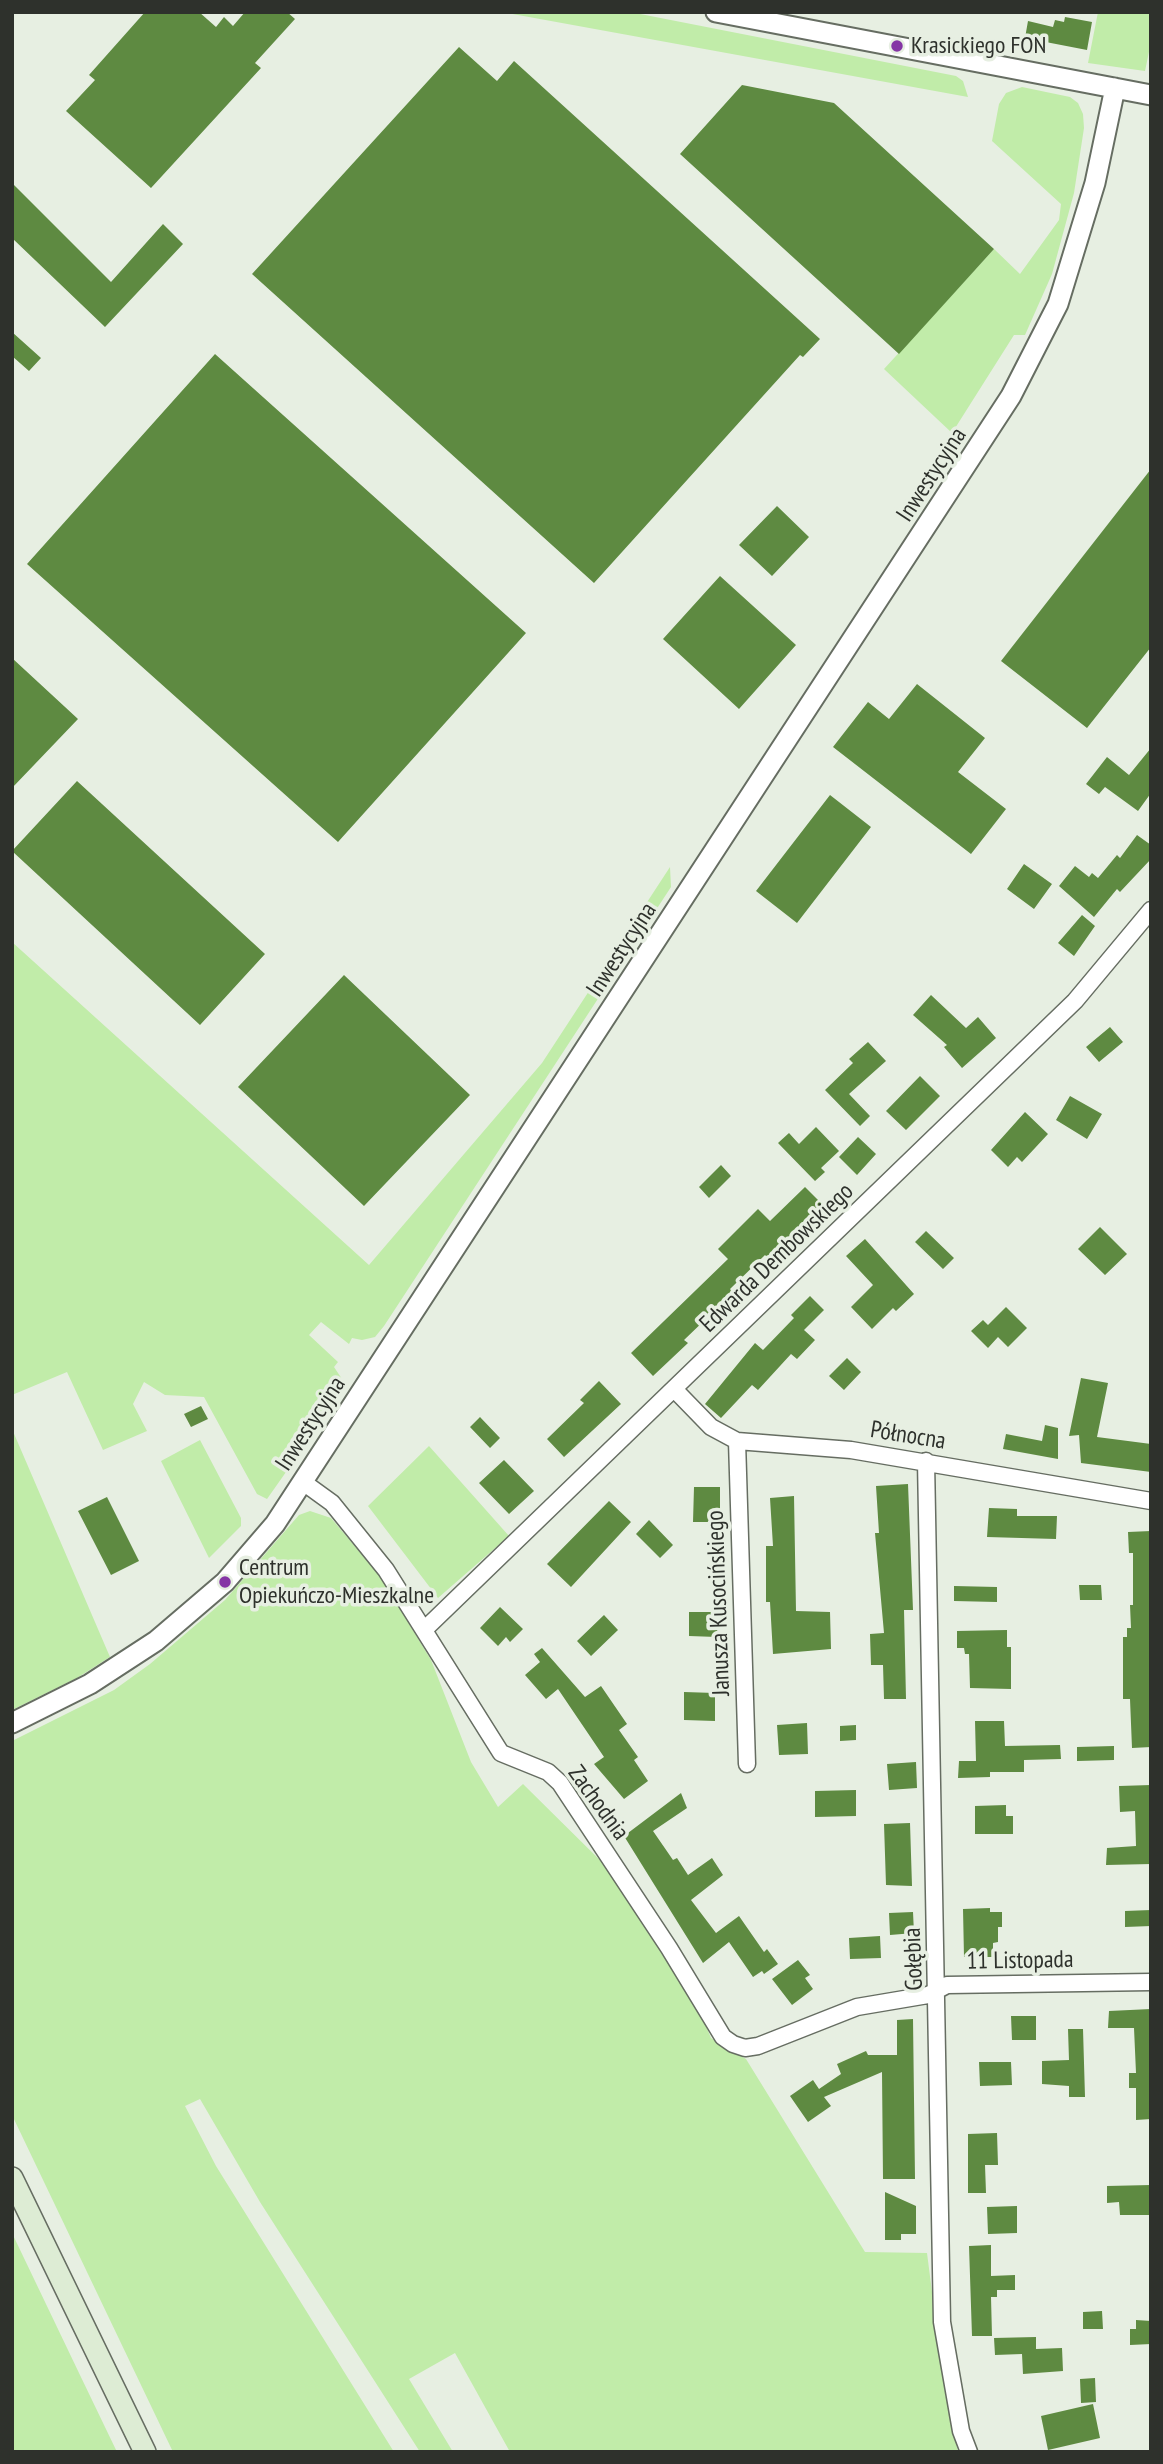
<!DOCTYPE html>
<meta charset="utf-8">
<style>
body{margin:0}
#map{position:relative;width:1163px;height:2464px;overflow:hidden;background:#e7efe2;font-family:"PT Sans Narrow",sans-serif}
canvas{display:block}
.frame{position:absolute;inset:0;border:14px solid #2e312c;pointer-events:none}
</style>
<div id="map">
<canvas width="1163" height="2464"></canvas>
<div class="frame"></div>
</div>
<script>
const g = document.querySelector('canvas').getContext('2d');
g.lineJoin = 'round';
function fill(path, color) { g.fillStyle = color; g.fill(path, 'evenodd'); }
const shape = rows => new Path2D(rows.map(r => 'M' + r).join(''));
function strokePath(path, color, width, dash) { g.strokeStyle = color; g.lineWidth = width; g.lineCap = dash ? 'butt' : 'round'; g.setLineDash(dash || []); g.stroke(path); }
function write(font, color, halo, rows, align = 'center') {
  g.font = font + ' "PT Sans Narrow",sans-serif'; g.lineWidth = 7; g.setLineDash([]); g.textBaseline = 'middle'; g.strokeStyle = halo; g.fillStyle = color; for (const [text, x, y, turn = 0] of rows) {
    g.save(); g.translate(x, y); g.rotate((+turn || 0) * Math.PI / 180); g.textAlign = isNaN(turn) ? turn : align; if (halo) g.strokeText(text, 0, 0); g.fillText(text, 0, 0); g.restore();
  }
}
const green = shape([
 [630,12,956,76,963,81,968,97,507,13],
 [1098,12,1151,12,1151,42,1145,71,1088,63],
 [1022,87,1070,97,1078,103,1083,114,1084,128,1074,193,1052,274,1025,335,1014,335,952,433,884,369,994,249,1020,274,1059,220,1061,204,992,141,999,104,1006,93],
 [670,867,671,887,384,1326,375,1337,362,1340,352,1338,349,1344,321,1322,309,1335,338,1362,334,1367,342,1379,341,1394,267,1499,257,1494,204,1397,165,1395,144,1382,133,1404,147,1431,103,1450,67,1372,12,1395,12,942,369,1265,542,1063],
 [12,1429,110,1657,77,1678,12,1710],
 [200,1440,241,1518,241,1526,209,1558,161,1461],
 [429,1446,509,1536,438,1598,368,1506],
 [310,1511,331,1518,380,1576,431,1660,471,1762,498,1807,523,1784,612,1872,695,2000,711,2038,746,2059,865,2252,927,2253,945,2393,958,2452,510,2452,455,2353,409,2379,453,2452,420,2452,260,2202,200,2099,185,2106,216,2166,394,2452,173,2452,12,2115,12,1741,114,1690,150,1664,225,1600,299,1515],
 [12,2233,79,2373,117,2452,12,2452]
]);
const building = shape([
 [145,12,199,12,216,27,224,17,233,26,245,12,287,12,295,19,255,63,261,68,151,188,66,111,95,80,89,75],
 [1065,17,1092,22,1087,50,1025,38,1028,21,1053,27,1055,20,1064,22],
 [459,47,497,81,514,61,820,339,803,357,800,355,594,583,252,274],
 [742,85,834,103,994,249,899,354,680,154],
 [12,183,111,282,163,224,183,244,105,327,12,238],
 [12,332,41,358,29,371,12,356],
 [215,354,526,633,338,842,27,564],
 [1151,469,1151,647,1087,728,1001,661],
 [777,506,809,537,772,576,739,545],
 [720,576,796,645,739,709,663,639],
 [12,658,78,719,12,788],
 [917,684,985,738,958,772,1006,809,971,854,833,747,868,702,889,719],
 [1151,748,1151,793,1138,811,1105,787,1099,794,1086,784,1107,757,1129,775],
 [77,781,265,954,200,1025,12,851],
 [830,795,871,827,797,923,756,891],
 [1137,835,1151,845,1151,859,1120,892,1117,889,1094,917,1059,886,1075,866,1089,877,1092,873,1098,878,1117,855,1120,858],
 [1024,864,1052,884,1034,909,1007,889],
 [1082,915,1095,926,1074,956,1058,943],
 [344,975,470,1095,364,1206,238,1087],
 [931,995,966,1028,978,1017,996,1038,962,1068,944,1047,947,1045,913,1015],
 [1110,1027,1123,1042,1099,1062,1086,1047],
 [868,1042,886,1061,849,1094,870,1116,860,1126,825,1090,853,1063,849,1059],
 [920,1076,940,1096,906,1130,886,1111],
 [1070,1096,1102,1114,1087,1139,1056,1120],
 [1025,1112,1048,1134,1022,1162,1017,1157,1008,1167,991,1150],
 [816,1127,839,1151,821,1168,825,1172,815,1181,778,1143,789,1133,799,1144],
 [858,1137,876,1154,857,1175,839,1157],
 [721,1165,731,1176,709,1198,699,1187],
 [805,1187,823,1205,770,1260,765,1255,730,1289,733,1293,684,1340,688,1343,653,1376,631,1353,728,1259,718,1249,758,1209,770,1221],
 [1100,1227,1127,1254,1105,1275,1078,1249],
 [926,1231,954,1258,943,1269,915,1242],
 [865,1239,914,1294,896,1311,893,1308,872,1329,851,1307,873,1285,846,1256],
 [810,1296,824,1310,804,1330,815,1340,797,1359,791,1354,758,1390,752,1385,721,1418,705,1404,755,1343,763,1350,794,1318,791,1315],
 [1006,1307,1027,1328,1008,1347,998,1337,988,1348,971,1331,983,1320,988,1325],
 [847,1358,861,1372,844,1390,829,1376],
 [1081,1378,1108,1383,1097,1437,1151,1444,1151,1472,1081,1463,1079,1435,1069,1436],
 [599,1381,621,1404,564,1457,547,1439,584,1403,580,1400],
 [201,1406,208,1419,191,1427,184,1414],
 [480,1417,500,1438,490,1448,470,1427],
 [1045,1425,1058,1428,1058,1459,1003,1449,1006,1434,1042,1441],
 [504,1460,534,1491,509,1514,479,1483],
 [908,1484,913,1610,904,1610,906,1699,884,1699,883,1665,871,1665,870,1634,884,1633,875,1533,879,1533,876,1486],
 [694,1487,720,1487,720,1522,693,1522],
 [794,1496,796,1611,830,1612,831,1649,773,1654,770,1602,766,1602,766,1546,773,1546,770,1498],
 [107,1497,139,1561,111,1575,78,1511],
 [609,1501,631,1522,571,1587,547,1564],
 [989,1508,1017,1509,1017,1516,1057,1516,1056,1539,987,1537],
 [649,1520,673,1545,660,1558,636,1534],
 [1151,1531,1151,1747,1132,1748,1130,1699,1123,1699,1123,1637,1127,1637,1127,1628,1131,1628,1130,1605,1133,1605,1133,1553,1129,1553,1128,1532],
 [1079,1585,1101,1585,1102,1600,1080,1600],
 [954,1586,997,1587,997,1602,954,1601],
 [500,1607,523,1629,510,1642,506,1637,498,1646,480,1628],
 [689,1612,718,1612,717,1637,689,1636],
 [604,1615,618,1630,591,1656,577,1641],
 [1007,1630,1007,1647,1011,1647,1011,1689,970,1688,969,1654,965,1654,964,1648,957,1648,957,1631],
 [542,1648,585,1697,601,1686,627,1724,619,1730,638,1757,634,1760,648,1781,624,1799,594,1764,604,1757,558,1689,546,1699,525,1675,540,1662,534,1654],
 [684,1692,715,1693,715,1721,684,1720],
 [975,1721,1004,1721,1005,1746,1060,1745,1061,1759,1024,1760,1024,1772,990,1772,990,1777,958,1778,959,1761,976,1761],
 [807,1723,808,1754,779,1755,777,1725],
 [856,1725,856,1740,840,1741,840,1726],
 [1114,1746,1114,1760,1077,1761,1077,1747],
 [916,1762,917,1788,889,1790,887,1764],
 [1151,1785,1151,1864,1106,1865,1107,1848,1136,1846,1135,1811,1120,1812,1119,1786],
 [856,1790,856,1816,815,1817,815,1791],
 [681,1793,687,1808,653,1831,673,1860,677,1858,688,1875,712,1858,723,1875,691,1900,716,1933,739,1916,764,1952,767,1949,778,1964,764,1974,762,1971,753,1977,729,1942,703,1963,624,1836],
 [1006,1805,1006,1816,1013,1816,1013,1834,975,1834,975,1806],
 [910,1823,912,1886,886,1885,884,1824],
 [990,1908,990,1912,1002,1912,1002,1927,998,1927,998,1942,993,1943,993,1957,964,1957,963,1909],
 [1151,1910,1151,1926,1125,1927,1125,1911],
 [913,1912,914,1933,890,1935,889,1913],
 [880,1936,881,1958,850,1959,849,1938],
 [798,1960,810,1975,805,1978,813,1989,792,2005,772,1979],
 [1151,2009,1151,2119,1136,2120,1136,2088,1129,2088,1129,2073,1136,2073,1134,2028,1108,2028,1109,2011],
 [1011,2016,1036,2016,1036,2040,1012,2040],
 [913,2019,915,2179,883,2179,882,2072,824,2097,831,2106,808,2122,790,2096,813,2080,819,2089,841,2074,837,2064,866,2051,868,2055,897,2055,897,2020],
 [1068,2029,1083,2029,1085,2097,1069,2097,1069,2086,1042,2084,1042,2061,1069,2060],
 [979,2062,1011,2062,1012,2085,980,2086],
 [997,2133,998,2165,985,2165,986,2193,968,2193,968,2134],
 [1151,2185,1151,2215,1120,2215,1119,2202,1107,2203,1107,2186],
 [885,2192,916,2206,916,2234,901,2234,901,2240,885,2240],
 [1017,2206,1017,2233,988,2234,987,2207],
 [991,2245,991,2276,1015,2275,1015,2290,997,2290,997,2297,991,2297,992,2336,972,2336,969,2246],
 [1102,2311,1103,2329,1083,2329,1083,2312],
 [1136,2320,1151,2321,1151,2344,1130,2345,1130,2329,1136,2329],
 [1036,2337,1036,2349,1062,2348,1063,2371,1023,2374,1022,2354,995,2355,994,2338],
 [1095,2378,1096,2402,1081,2403,1080,2379],
 [1093,2404,1100,2438,1048,2450,1041,2416]
]);
const minor = shape([
 [675,1390,711,1427,737,1441,851,1450,1151,1501],
 [737,1441,747,1764],
 [926,1461,942,2322,961,2431,969,2452],
 [303,1482,332,1503,386,1570,501,1753,548,1772,560,1783,669,1948,723,2037,733,2044,745,2048,758,2046,857,2007,928,1995,947,1985,1151,1982],
 [425,1629,1075,1001,1151,910]
]);
const tertiary = shape([
 [716,12,1151,95],
 [12,1723,90,1684,156,1641,225,1582,275,1524,1011,396,1058,304,1095,183,1115,88]
]);
const secondary = shape([
 [12,2178,145,2452]
]);
const markers = [
 [897,46,7,"#8535a5"],
 [225,1582,7,"#8535a5"]
];
const poiNames = [
 ["Krasickiego FON",911,46],
 ["Centrum",239,1568],
 ["Opiekuńczo-Mieszkalne",239,1596]
];
const streetNames = [
 ["Inwestycyjna",932,475,-57],
 ["Inwestycyjna",622,950,-57],
 ["Edwarda Dembowskiego",777,1258,-44],
 ["Inwestycyjna",311,1424,-57],
 ["Północna",908,1436,9],
 ["Janusza Kusocińskiego",719,1603,-92],
 ["Zachodnia",598,1803,54],
 ["Gołębia",914,1959,-92],
 ["11 Listopada",1020,1961,-1]
];
fill(green, '#c1eca9');
fill(building, '#5e8a41');
strokePath(minor, '#666d62', 19);
strokePath(tertiary, '#666d62', 23);
strokePath(secondary, '#666d62', 24);
strokePath(minor, '#fff', 16);
strokePath(tertiary, '#fff', 19);
strokePath(secondary, '#ddecd4', 21);
for (const [x, y, r, color] of markers) { const dot = new Path2D(); dot.arc(x, y, r, 0, 2 * Math.PI); g.fillStyle = color; g.fill(dot); strokePath(dot, '#e7efe2', 2.5); }
write('24px', '#2e312c', '#e7efe2', poiNames, 'left');
write('24px', '#2e312c', '#e7efe2', streetNames);
</script>
